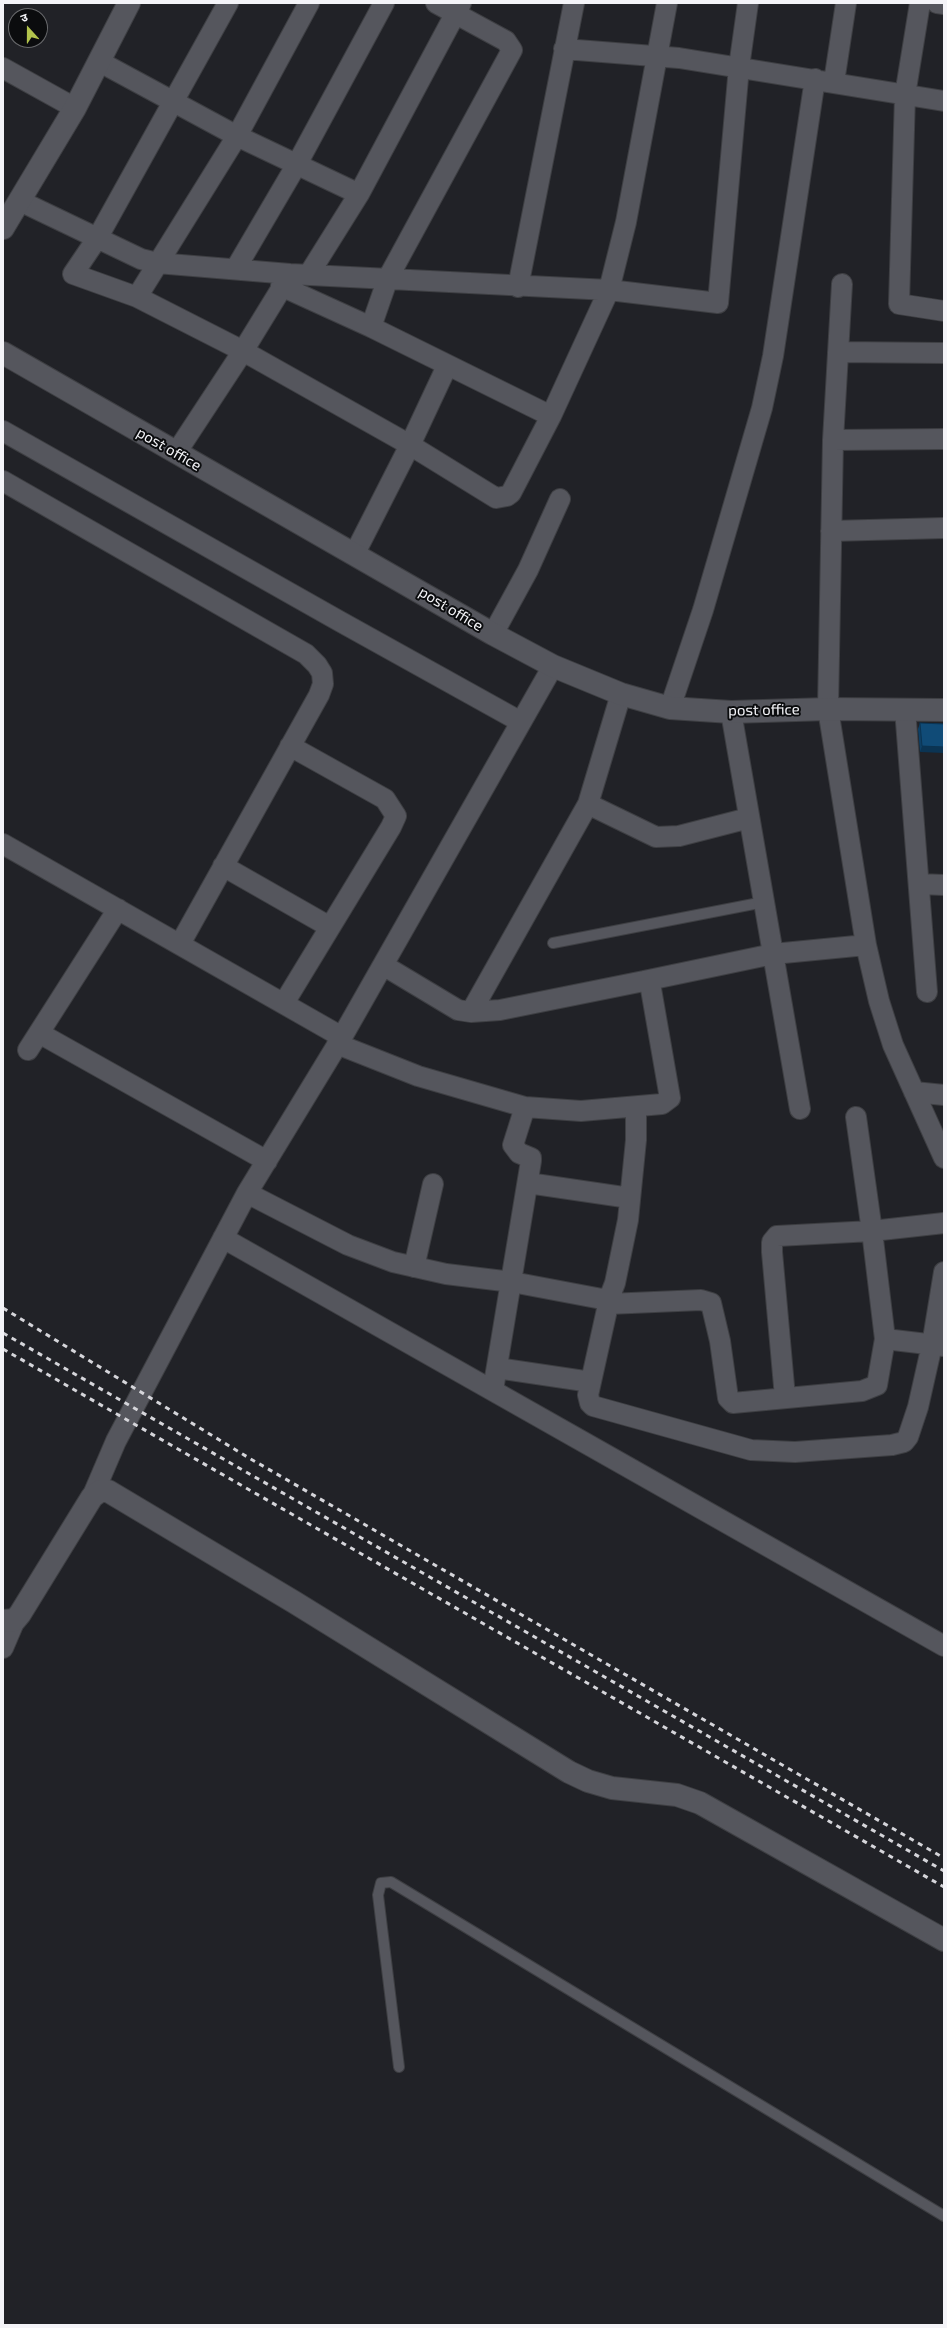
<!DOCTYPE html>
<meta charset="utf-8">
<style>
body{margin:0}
#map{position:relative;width:947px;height:2328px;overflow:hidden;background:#212227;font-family:"Exo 2","Noto Sans Devanagari",sans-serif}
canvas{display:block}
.frame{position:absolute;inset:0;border:4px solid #f4f4f8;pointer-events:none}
.north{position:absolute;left:8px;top:8px;width:40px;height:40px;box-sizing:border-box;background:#0b0c0e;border:1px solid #68696c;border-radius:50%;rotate:339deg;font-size:11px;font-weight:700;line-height:16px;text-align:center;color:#f4f4f8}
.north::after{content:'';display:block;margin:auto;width:14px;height:18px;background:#b2c34c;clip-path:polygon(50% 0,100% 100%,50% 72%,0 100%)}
</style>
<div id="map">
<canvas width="947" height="2328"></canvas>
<div class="frame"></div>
<div class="north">उ</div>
</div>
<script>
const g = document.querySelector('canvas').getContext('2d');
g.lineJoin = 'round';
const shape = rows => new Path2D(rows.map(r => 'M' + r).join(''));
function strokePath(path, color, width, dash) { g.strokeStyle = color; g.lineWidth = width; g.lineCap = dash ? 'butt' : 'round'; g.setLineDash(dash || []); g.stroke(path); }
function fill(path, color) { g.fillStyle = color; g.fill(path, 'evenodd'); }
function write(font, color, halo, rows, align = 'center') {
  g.font = font + ' "Exo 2",sans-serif'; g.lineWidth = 4; g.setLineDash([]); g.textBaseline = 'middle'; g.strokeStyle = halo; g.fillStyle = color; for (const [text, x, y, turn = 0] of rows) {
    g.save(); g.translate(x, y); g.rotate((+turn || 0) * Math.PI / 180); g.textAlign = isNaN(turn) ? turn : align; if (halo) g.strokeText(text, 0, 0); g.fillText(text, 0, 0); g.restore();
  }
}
const lane = shape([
 [553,943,764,902],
 [399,2067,378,1895,381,1883,391,1882,944,2216]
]);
const street = shape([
 [228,3,98,237,73,274,137,297,243,351,410,445,496,498,507,496,511,493,551,416,609,290,626,222,667,3],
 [920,3,905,95,899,304,944,311],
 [937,3,944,4],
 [564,49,679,58,944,101],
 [100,62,237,136,359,194],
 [3,68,75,108],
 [834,82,846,3],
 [20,201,141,259,157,263,290,274,609,290,718,303,739,67,748,3],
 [236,268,297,164,384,3],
 [309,274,359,194,461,3],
 [842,284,833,440,828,709,866,945,879,1001,893,1045,944,1158],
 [281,286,371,327,551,416],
 [518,287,574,3],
 [137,297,237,136,309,3],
 [371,327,388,278,512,50,506,41,436,3],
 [838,352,944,353],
 [3,431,341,622,521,722],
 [833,440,944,439],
 [176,453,243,351,289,276],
 [3,481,306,654,317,665,322,673,323,684,319,695,180,944],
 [831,531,944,528],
 [355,553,410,445,447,366],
 [493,634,528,570,560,499],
 [670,708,703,610,762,408,773,356,815,79],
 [905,709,927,992],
 [731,712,800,1109],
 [588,804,656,837,679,836,749,818],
 [3,844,342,1037],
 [223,866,330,927],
 [920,884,944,885],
 [644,981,773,954,866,945],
 [284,1003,391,827,396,816,385,799,290,746],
 [471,1012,588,804,621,694],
 [39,1033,267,1161],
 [337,1044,418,1076,525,1107,581,1111,662,1104,670,1098,651,989,648,983,644,981,500,1010,471,1012,458,1010,383,965],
 [28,1050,118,909],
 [914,1092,944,1095],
 [528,1183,630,1198],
 [247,1193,348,1245,393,1262,446,1274,512,1282,602,1299,610,1296,615,1283,628,1220,636,1140,636,1107],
 [223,1238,944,1646],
 [414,1267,433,1184],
 [610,1296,588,1395,590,1403,593,1406,751,1450,795,1452,892,1445,904,1442,908,1437,918,1407,932,1345,944,1272],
 [608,1304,701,1300,711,1303,720,1341,728,1398,733,1403,862,1391,877,1385,885,1339,872,1231,856,1117],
 [885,1339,944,1346],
 [497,1368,591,1382],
 [493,1390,531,1161,531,1158,519,1153,513,1145,525,1107],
 [785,1397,772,1252,772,1242,777,1236,872,1231,944,1223],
 [92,1497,116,1441,247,1193,342,1037,553,666],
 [3,1648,15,1620]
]);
const secondary = shape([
 [3,228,75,108,129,3],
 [3,353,493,634,553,666,621,694,670,708,731,712,828,709,944,710],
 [3,1621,15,1620,20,1614,92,1497,100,1491,108,1491,294,1602,569,1772,588,1781,612,1788,677,1795,700,1803,944,1940]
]);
const rail = shape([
 [3,1308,249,1458,944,1858],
 [3,1333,944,1871],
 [3,1349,944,1887]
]);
const wall = shape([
 [920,723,944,724,920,752,918,729]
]);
const shadedWall = shape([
 [922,746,944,747,944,753,920,752]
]);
const building = shape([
 [920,723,944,724,944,747,922,746,920,723]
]);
const streetNames = [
 ["post office",169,449,30],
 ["post office",451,609,31],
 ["post office",764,710,-1]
];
strokePath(lane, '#3e3f43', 12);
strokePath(street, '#3e3f43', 22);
strokePath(secondary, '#3e3f43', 24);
strokePath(lane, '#55565d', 10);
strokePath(street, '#55565d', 20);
strokePath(secondary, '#55565d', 22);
strokePath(rail, '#d5d5da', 3, [5, 5]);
fill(wall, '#0e4066');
fill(shadedWall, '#0b3453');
fill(building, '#104b77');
strokePath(building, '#0b3453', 1);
write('15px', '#f4f4f8', '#0b0c0e', streetNames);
</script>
